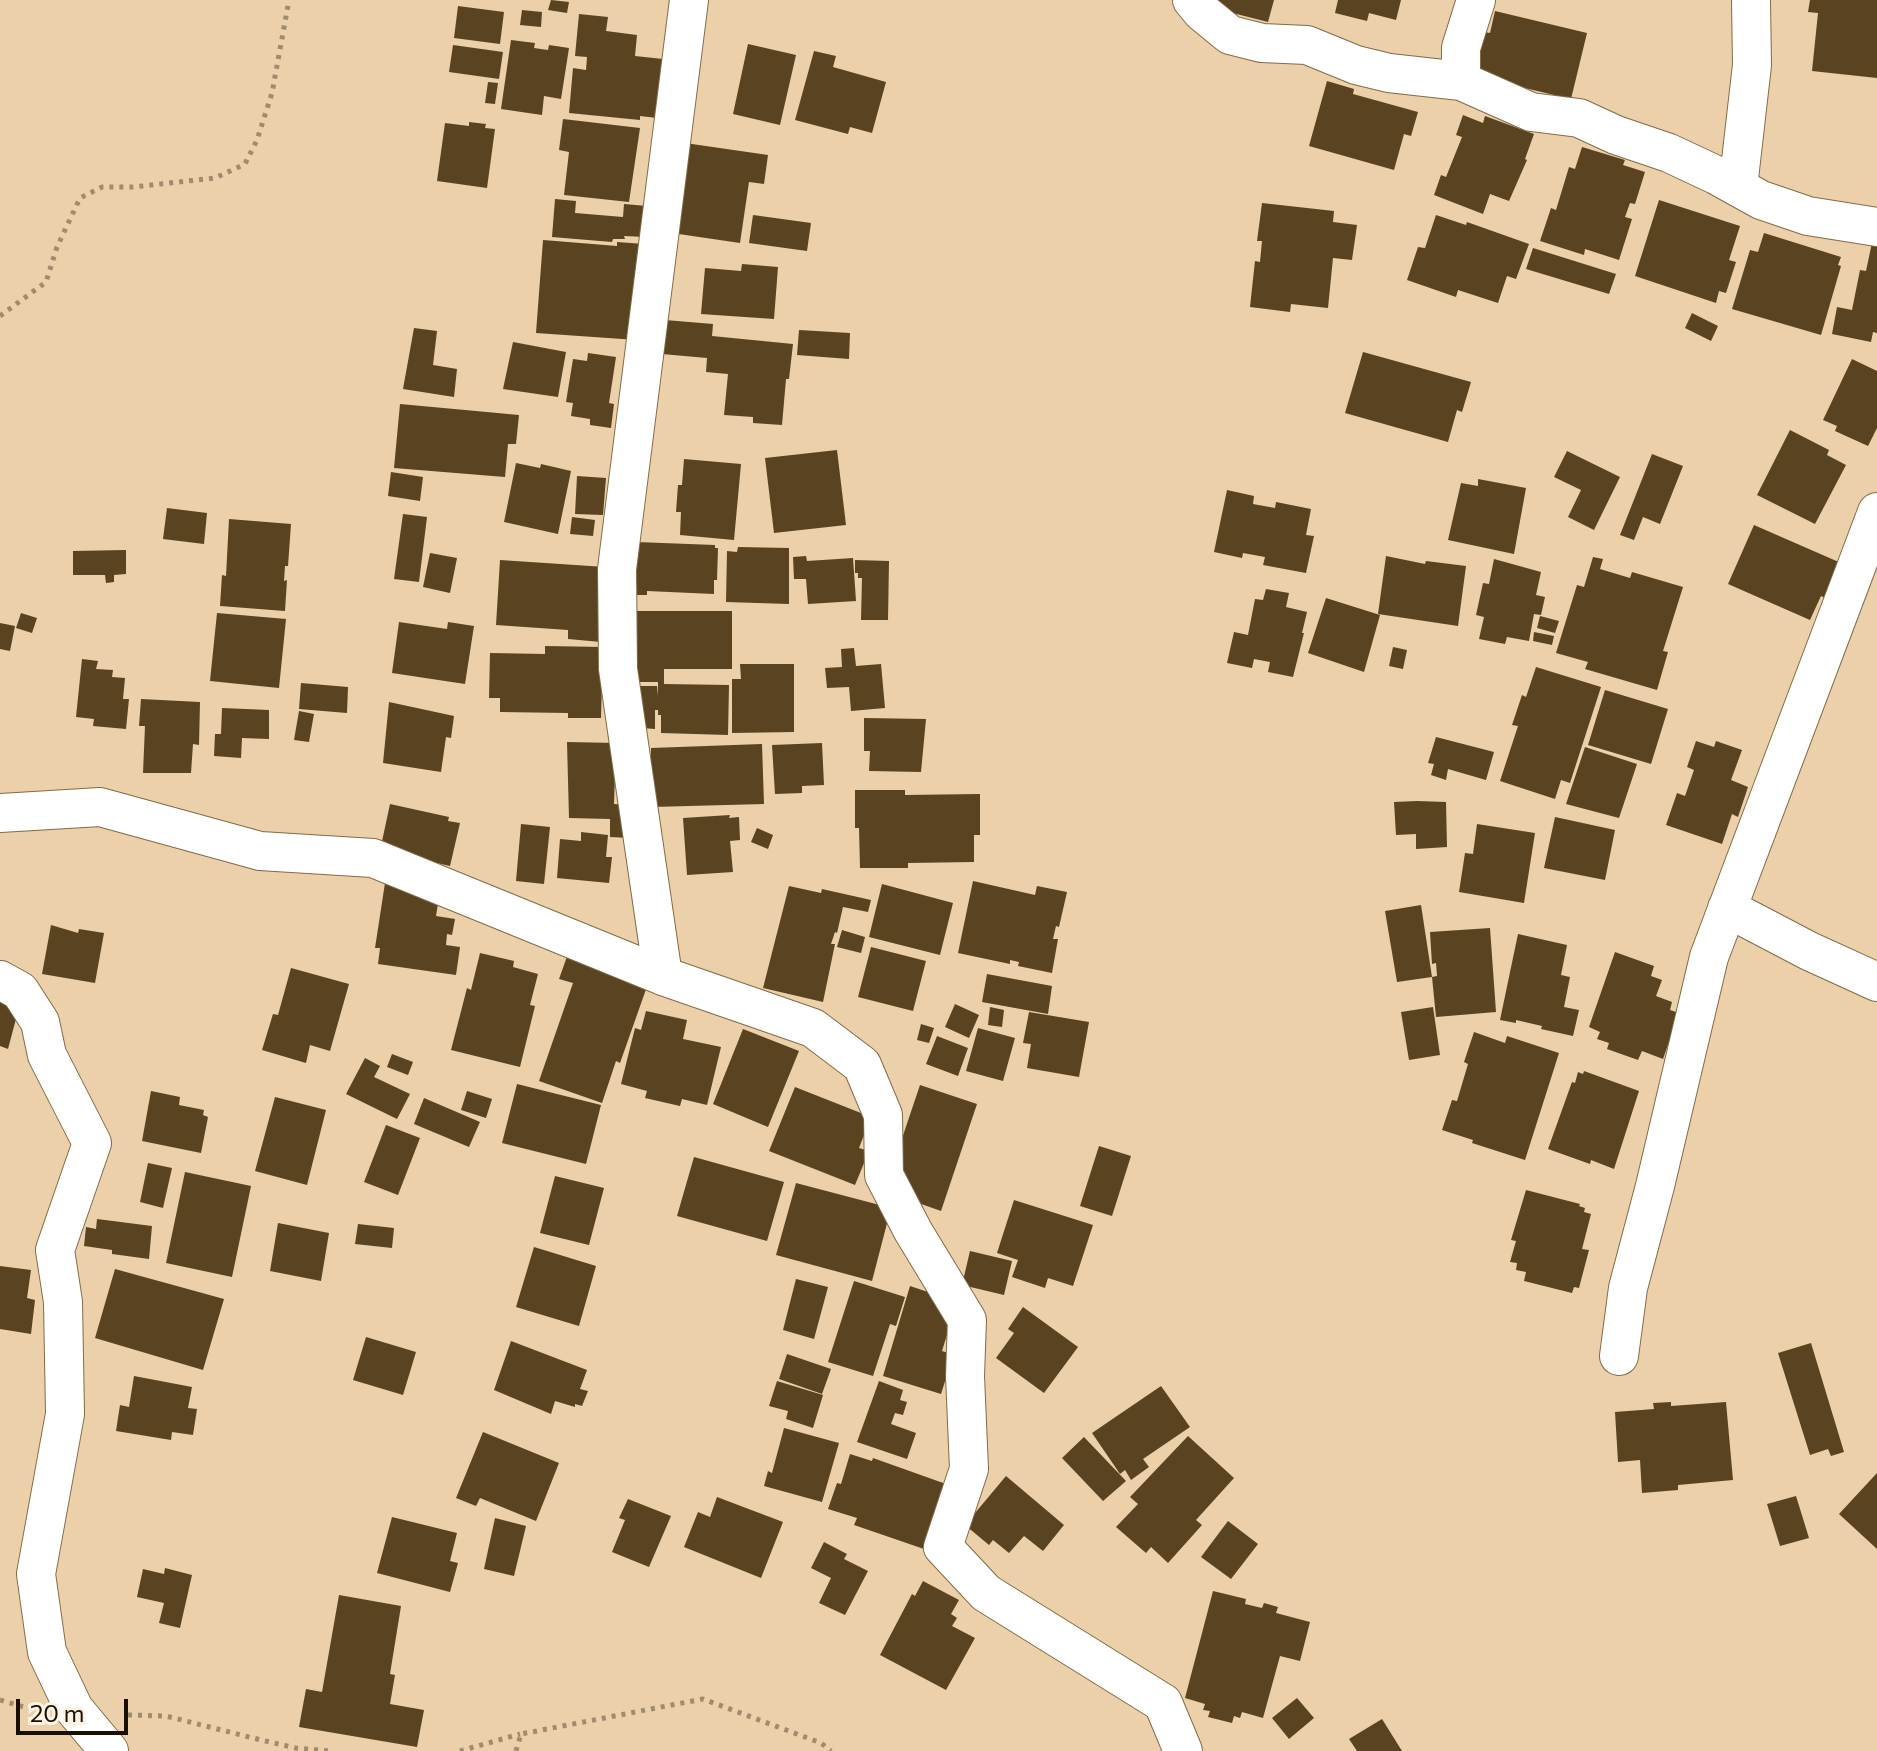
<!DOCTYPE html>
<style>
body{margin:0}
#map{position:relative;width:1877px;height:1751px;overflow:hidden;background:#ebd0a9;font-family:Commissioner,sans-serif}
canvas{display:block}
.scale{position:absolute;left:16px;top:1699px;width:112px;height:36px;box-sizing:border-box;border:4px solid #180f02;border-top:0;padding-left:10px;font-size:24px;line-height:28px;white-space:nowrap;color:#180f02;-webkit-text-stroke:6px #fff4e4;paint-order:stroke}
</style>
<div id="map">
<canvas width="1877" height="1751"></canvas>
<div class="scale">20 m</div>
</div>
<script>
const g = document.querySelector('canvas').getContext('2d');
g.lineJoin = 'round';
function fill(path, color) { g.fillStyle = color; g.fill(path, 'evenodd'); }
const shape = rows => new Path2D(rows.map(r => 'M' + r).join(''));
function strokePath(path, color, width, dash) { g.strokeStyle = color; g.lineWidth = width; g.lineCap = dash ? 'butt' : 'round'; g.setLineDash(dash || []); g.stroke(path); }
const building = shape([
 [551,0,569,2,567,13,548,10],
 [1211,0,1274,0,1268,22,1209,7],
 [1338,0,1401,0,1396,20,1369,13,1367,21,1335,13],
 [1810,0,1877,0,1877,78,1812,71,1818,13,1808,12],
 [458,6,504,12,500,44,454,38],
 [522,10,542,12,541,27,520,25],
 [1495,11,1587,33,1571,99,1470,75,1480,31,1490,33],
 [579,14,608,17,606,31,637,35,635,56,663,59,657,118,640,116,640,120,569,113,573,68,586,70,587,57,575,56],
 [511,40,535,43,534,48,548,50,549,45,569,48,561,99,544,96,542,115,501,109],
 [748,44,796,55,780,125,733,114],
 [453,45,503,52,499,79,449,72],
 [814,51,836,56,833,67,886,82,872,133,850,127,848,134,795,120],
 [1327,81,1354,89,1353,94,1418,112,1411,136,1404,134,1394,170,1309,146],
 [488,82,498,83,495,104,485,103],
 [1463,115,1483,123,1485,116,1534,134,1525,159,1527,160,1509,201,1490,194,1483,214,1434,195,1441,175,1446,177,1462,137,1456,135],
 [563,119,640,128,629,202,564,195,569,152,559,150],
 [469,122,486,124,485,128,495,129,487,188,437,181,445,123,469,126],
 [685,143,768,155,764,184,749,182,740,243,672,233],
 [1582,147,1625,160,1623,165,1645,172,1635,204,1630,203,1625,217,1632,219,1619,260,1585,249,1584,255,1540,241,1551,208,1556,210,1569,167,1575,169],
 [555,199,576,201,575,213,623,217,624,204,647,206,645,237,624,236,625,239,613,239,612,242,552,237],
 [1659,200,1740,226,1729,260,1736,262,1726,293,1719,291,1716,303,1635,276],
 [1262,203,1334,211,1333,222,1357,225,1352,260,1333,258,1328,308,1291,304,1290,312,1250,307,1255,261,1260,262,1262,241,1257,241],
 [753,215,811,223,807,251,749,243],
 [1436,215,1466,225,1467,222,1529,244,1516,279,1507,276,1498,303,1458,290,1456,297,1407,280,1418,247,1425,248],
 [1764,233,1841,257,1838,265,1841,266,1821,335,1732,309,1750,250,1758,252],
 [1873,238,1877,239,1877,333,1873,332,1871,342,1832,334,1837,307,1852,310,1860,270,1866,271],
 [543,240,617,246,617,242,644,244,637,340,536,333],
 [1533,248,1616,274,1609,294,1526,269],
 [742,264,778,267,774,319,701,314,705,268,741,271],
 [1692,313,1718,326,1711,341,1685,328],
 [665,320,713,324,712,336,793,344,789,379,786,379,782,425,753,423,753,417,724,415,728,374,706,372,707,358,662,354],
 [414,328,437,331,433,365,457,369,454,397,403,389],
 [799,330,850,333,849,359,797,355],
 [513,342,566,352,558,397,503,389],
 [1363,352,1471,382,1462,412,1457,410,1448,442,1345,413],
 [588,353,616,357,609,403,614,404,611,428,590,425,590,419,571,416,573,403,566,402,573,359,587,361],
 [1852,359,1877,371,1877,428,1868,446,1835,431,1837,426,1823,420],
 [400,404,519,415,516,444,508,444,505,477,394,468],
 [1790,430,1829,450,1827,455,1846,465,1815,524,1757,495],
 [837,450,846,525,774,533,765,458],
 [1567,451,1620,477,1594,530,1568,517,1581,490,1554,477],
 [1652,454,1683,466,1660,524,1643,517,1634,540,1620,535],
 [684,459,741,464,734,540,680,535,681,512,676,512,678,485,682,485],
 [516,463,540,468,541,464,571,471,558,534,504,522],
 [391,472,423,477,420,501,388,496],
 [577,476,606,478,603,515,575,514],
 [1478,479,1526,488,1514,554,1448,540,1461,483,1478,486],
 [1227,490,1254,496,1253,504,1275,508,1276,502,1311,509,1306,535,1314,536,1306,573,1263,565,1265,557,1243,553,1242,558,1214,552],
 [167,508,207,513,204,544,163,539],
 [403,514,427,517,419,582,394,579],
 [572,517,595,520,593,536,570,534],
 [229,519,291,524,288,566,285,566,284,581,287,580,285,611,220,606,222,575,226,576],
 [1754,525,1841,563,1825,598,1821,596,1810,620,1728,584],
 [636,542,715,545,715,548,718,548,717,580,714,580,714,594,647,591,647,595,634,595],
 [738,547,789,548,789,604,726,602,727,551,737,552],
 [126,550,126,574,114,575,114,582,106,583,105,575,73,575,73,551],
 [430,553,457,558,450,593,423,587],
 [806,556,807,561,853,558,856,601,808,604,806,579,794,579,793,557],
 [1386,556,1425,564,1426,561,1466,566,1458,626,1378,614],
 [1593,557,1603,559,1600,569,1630,578,1632,572,1683,587,1663,651,1668,652,1657,690,1585,669,1588,662,1556,653,1577,585,1584,587],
 [1494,559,1541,572,1536,595,1545,597,1541,615,1534,614,1529,641,1507,637,1505,644,1479,639,1484,617,1476,615,1483,583,1489,584],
 [500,560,605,567,601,642,568,639,568,630,496,625],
 [855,560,889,561,888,620,861,620,862,578,858,578,858,573,855,573],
 [1266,589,1289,593,1286,607,1307,612,1302,633,1304,633,1293,677,1268,672,1270,662,1254,659,1252,668,1227,663,1234,632,1248,635,1255,599,1263,600],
 [1326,598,1380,615,1364,672,1308,653],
 [622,611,732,611,732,669,664,669,664,684,729,685,728,735,661,733,661,715,658,715,658,710,655,710,655,729,641,728,637,686,657,686,658,696,658,682,622,682],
 [21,613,37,618,32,633,16,628],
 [217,613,286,619,279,688,210,681],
 [1540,616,1559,621,1555,633,1537,628],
 [399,622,447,629,448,622,474,626,465,684,392,673],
 [0,623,15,626,10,651,0,649],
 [1534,632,1554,636,1552,645,1533,641],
 [545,646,603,647,601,718,568,718,568,713,500,712,500,698,489,698,490,653,545,654],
 [1393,647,1407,650,1403,669,1389,666],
 [854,648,856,666,881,664,885,708,851,711,849,687,827,688,825,668,842,667,841,649],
 [82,659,98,661,96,669,113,670,112,677,125,678,123,699,129,699,126,729,93,726,94,719,76,717],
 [740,664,794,664,794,732,732,733,732,679,741,679],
 [1536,667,1601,687,1570,783,1561,780,1555,799,1500,781,1518,726,1512,725,1522,695,1526,697],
 [301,683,348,687,347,713,299,709],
 [1605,690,1668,709,1651,764,1588,745],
 [141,699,200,702,199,745,193,744,191,773,143,773,145,726,139,726],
 [389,702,454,716,451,738,446,737,441,772,383,763],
 [222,708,269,710,269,739,242,738,241,758,214,756,215,734,221,734],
 [299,711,314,714,309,742,294,740],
 [864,718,926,719,921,772,869,771,870,751,864,751],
 [1436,737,1494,752,1486,780,1448,769,1446,780,1431,775,1434,764,1428,763],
 [1696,741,1714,747,1716,741,1742,750,1731,780,1748,787,1738,817,1732,814,1722,844,1666,825,1677,793,1685,796,1694,770,1687,767],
 [567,742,616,743,614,804,631,805,631,838,610,837,610,819,569,818],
 [822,743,824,785,802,786,802,793,775,794,772,745],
 [762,744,764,804,651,807,651,748],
 [1585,747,1637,764,1619,818,1566,804],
 [855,790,905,790,905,795,980,794,980,835,974,835,974,862,908,863,908,868,860,868,859,828,855,828],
 [1417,801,1446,802,1447,847,1416,849,1416,834,1396,835,1394,802],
 [390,804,449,817,448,821,460,823,450,866,392,853,381,846],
 [730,815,729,818,739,817,740,840,730,841,733,872,687,875,683,818],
 [1555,817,1615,830,1605,880,1544,868],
 [521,824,550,827,544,884,516,881],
 [1477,824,1535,833,1524,903,1459,892,1465,853,1473,854],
 [757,828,773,835,768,849,751,842],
 [581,832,608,835,606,857,612,857,609,883,557,878,560,839,581,841],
 [973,881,1035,895,1037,886,1067,892,1059,927,1056,926,1053,939,1058,939,1052,973,1018,966,1019,962,1010,960,1010,964,958,953],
 [385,883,440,891,436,916,455,919,452,935,447,934,446,945,460,947,456,975,378,964,380,948,375,948],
 [882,884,953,903,940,955,869,937],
 [789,886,821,893,822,889,871,900,868,912,843,907,837,933,835,932,831,944,835,944,823,1002,763,988],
 [1421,905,1432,977,1397,982,1385,911],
 [51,925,78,933,79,929,104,933,95,983,42,974],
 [1490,928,1496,1012,1436,1017,1432,977,1437,976,1436,963,1432,964,1430,932],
 [842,930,865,937,861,953,837,947],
 [1518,934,1567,945,1561,975,1570,977,1564,1007,1579,1010,1573,1036,1541,1029,1542,1026,1516,1020,1516,1023,1500,1020],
 [871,947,926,961,913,1011,858,997],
 [569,951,650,978,620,1063,616,1061,602,1103,539,1081,573,983,559,979],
 [1615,952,1654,966,1651,976,1662,980,1656,996,1672,1002,1670,1010,1679,1013,1663,1059,1642,1051,1638,1060,1607,1049,1609,1043,1597,1039,1600,1032,1589,1027],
 [480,953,514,961,513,967,538,974,530,1005,535,1006,520,1067,451,1050,467,988,471,990],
 [291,968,349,984,330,1051,310,1045,306,1063,262,1050,273,1014,278,1015],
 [987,974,1052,986,1048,1014,982,1002],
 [0,994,21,1000,8,1049,0,1046],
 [955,1004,979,1015,969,1038,945,1027],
 [990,1007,1004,1010,1002,1027,988,1025],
 [1433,1007,1440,1055,1409,1060,1401,1012],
 [646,1011,687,1020,683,1039,721,1047,707,1105,682,1099,680,1106,645,1098,647,1091,621,1084,635,1028,641,1030],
 [1029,1012,1089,1022,1079,1077,1027,1068,1031,1044,1023,1043],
 [921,1024,934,1028,929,1043,917,1040],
 [978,1028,1015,1038,1003,1081,966,1071],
 [743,1029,799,1051,768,1127,713,1104],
 [1474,1032,1505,1043,1507,1036,1559,1053,1525,1160,1472,1143,1473,1140,1442,1130,1452,1100,1457,1101,1468,1064,1464,1062],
 [937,1036,968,1048,958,1076,926,1064],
 [392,1054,413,1062,408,1075,387,1067],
 [365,1058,380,1066,374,1077,410,1094,397,1119,346,1094],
 [1584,1071,1639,1091,1614,1169,1591,1160,1590,1164,1548,1149,1572,1082,1575,1083,1578,1072,1583,1074],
 [517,1084,601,1105,586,1164,502,1143],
 [920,1085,977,1104,941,1211,907,1199,911,1185,889,1177],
 [795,1087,871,1117,859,1148,869,1151,855,1185,769,1151],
 [151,1091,180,1097,179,1105,204,1110,203,1115,208,1117,201,1153,142,1141],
 [467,1091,492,1099,486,1118,461,1110],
 [275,1097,326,1110,307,1185,255,1171],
 [424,1098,480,1122,469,1147,414,1124],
 [386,1125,420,1138,398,1195,364,1182],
 [1099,1146,1131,1156,1112,1216,1080,1206],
 [694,1157,784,1182,767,1241,677,1216],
 [148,1163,172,1168,163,1208,140,1202],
 [185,1172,251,1186,232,1277,166,1263],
 [555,1176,604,1188,589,1245,540,1233],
 [796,1183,891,1208,872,1281,776,1255],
 [1526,1190,1580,1204,1579,1206,1585,1208,1584,1212,1591,1214,1582,1249,1589,1250,1579,1288,1574,1287,1572,1293,1524,1281,1526,1272,1516,1270,1517,1263,1510,1262,1516,1241,1511,1240],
 [1014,1200,1093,1225,1073,1286,1048,1278,1045,1288,1012,1277,1018,1260,997,1253],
 [97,1219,152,1226,149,1259,112,1254,112,1250,84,1246,86,1227,96,1229],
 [278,1223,329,1233,321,1281,270,1271],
 [358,1224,394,1228,392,1248,355,1244],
 [534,1247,596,1266,579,1326,516,1307],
 [970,1251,1012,1261,1004,1295,962,1285],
 [0,1266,31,1270,27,1298,35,1300,31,1334,0,1329],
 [115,1269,224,1299,203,1370,95,1338],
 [796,1279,828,1287,814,1339,783,1330],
 [854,1281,905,1297,896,1326,890,1324,873,1376,828,1362],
 [910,1286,943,1297,954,1312,942,1351,958,1356,947,1375,941,1394,883,1376],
 [1023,1307,1078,1347,1044,1393,996,1358,1014,1333,1008,1329],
 [366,1337,416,1352,403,1395,353,1380],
 [511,1341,587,1370,580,1389,588,1391,582,1406,575,1404,575,1407,555,1401,551,1414,494,1390],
 [1811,1343,1844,1452,1831,1456,1828,1449,1810,1455,1778,1353],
 [787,1354,831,1369,822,1394,779,1379],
 [134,1376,192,1387,188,1408,197,1409,193,1435,172,1432,171,1440,116,1431,120,1405,129,1407],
 [777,1381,823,1395,813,1428,786,1419,788,1411,769,1406],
 [879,1381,903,1390,900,1400,907,1402,903,1415,895,1413,891,1424,916,1433,907,1459,857,1442],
 [1161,1386,1190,1427,1143,1459,1149,1467,1131,1480,1125,1470,1120,1474,1092,1433],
 [1671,1402,1671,1406,1726,1402,1733,1480,1678,1485,1678,1490,1642,1493,1640,1460,1618,1462,1615,1412,1654,1409,1653,1403],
 [784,1428,839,1443,822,1502,764,1486,768,1471,772,1473],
 [483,1432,559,1463,536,1521,480,1498,476,1506,456,1498],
 [1188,1436,1234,1478,1196,1520,1202,1525,1168,1563,1151,1547,1146,1553,1116,1527,1138,1504,1130,1497],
 [1084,1437,1126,1481,1103,1501,1062,1458],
 [850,1454,872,1461,873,1458,946,1484,924,1549,854,1525,857,1518,828,1509,837,1483,841,1484],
 [1877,1473,1877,1549,1839,1514],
 [1006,1476,1064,1525,1043,1551,1024,1536,1009,1553,993,1540,989,1545,965,1525],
 [1796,1496,1809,1538,1780,1546,1767,1504],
 [717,1497,783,1522,761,1578,684,1547,698,1512,710,1517],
 [628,1499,671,1516,649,1567,612,1552,625,1520,619,1518],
 [392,1517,457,1533,450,1561,458,1563,450,1592,377,1573],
 [495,1518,526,1526,514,1576,484,1569],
 [1228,1521,1258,1544,1231,1579,1201,1557],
 [824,1542,847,1554,844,1559,868,1571,845,1615,819,1603,831,1578,811,1568],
 [165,1568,192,1575,180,1628,159,1623,164,1603,137,1597,143,1569,164,1574],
 [923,1581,959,1600,951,1614,957,1618,952,1626,975,1638,946,1690,880,1655,912,1594,915,1596],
 [1213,1591,1246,1599,1245,1604,1262,1608,1264,1603,1278,1607,1276,1613,1310,1622,1300,1661,1280,1656,1263,1718,1242,1712,1240,1718,1234,1716,1232,1723,1208,1717,1210,1711,1203,1710,1205,1704,1185,1698],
 [339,1595,401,1606,390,1674,395,1675,390,1704,424,1710,417,1747,299,1727,306,1689,322,1692],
 [1297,1698,1314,1718,1289,1739,1272,1718],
 [1382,1719,1402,1751,1357,1751,1349,1739]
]);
const path = shape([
 [0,316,46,282,57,247,80,198,102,187,133,187,215,178,245,164,257,140,272,93,289,0],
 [0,1700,34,1710],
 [128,1715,166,1716,261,1740,296,1748,331,1751],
 [460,1751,520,1734],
 [516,1751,521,1734,703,1699,821,1743,831,1751]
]);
const street = shape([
 [1192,0,1202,12,1230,35,1262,43,1307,45,1356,65,1389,73,1461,81,1531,112,1579,118,1616,135,1669,153,1716,175,1761,200,1808,216,1877,227],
 [1461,81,1461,48,1476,0],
 [1738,187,1752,65,1751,0],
 [0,813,100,807,260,851,373,858,663,976,813,1028,862,1065,883,1115,884,1175,913,1231,967,1320,965,1376,969,1469,943,1547,986,1593,1163,1703,1183,1751],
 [1727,908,1809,951,1877,982],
 [663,976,618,669,617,569,689,0],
 [0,980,20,991,40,1022,47,1055,92,1143,55,1250,63,1302,65,1414,36,1574,47,1652,74,1709,109,1751],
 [1619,1356,1628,1288,1655,1186,1709,957,1877,512]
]);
fill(building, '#5a4320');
strokePath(street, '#826b47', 40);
strokePath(path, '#9f8b6d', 5, [4, 6]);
strokePath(street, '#fff', 38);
</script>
